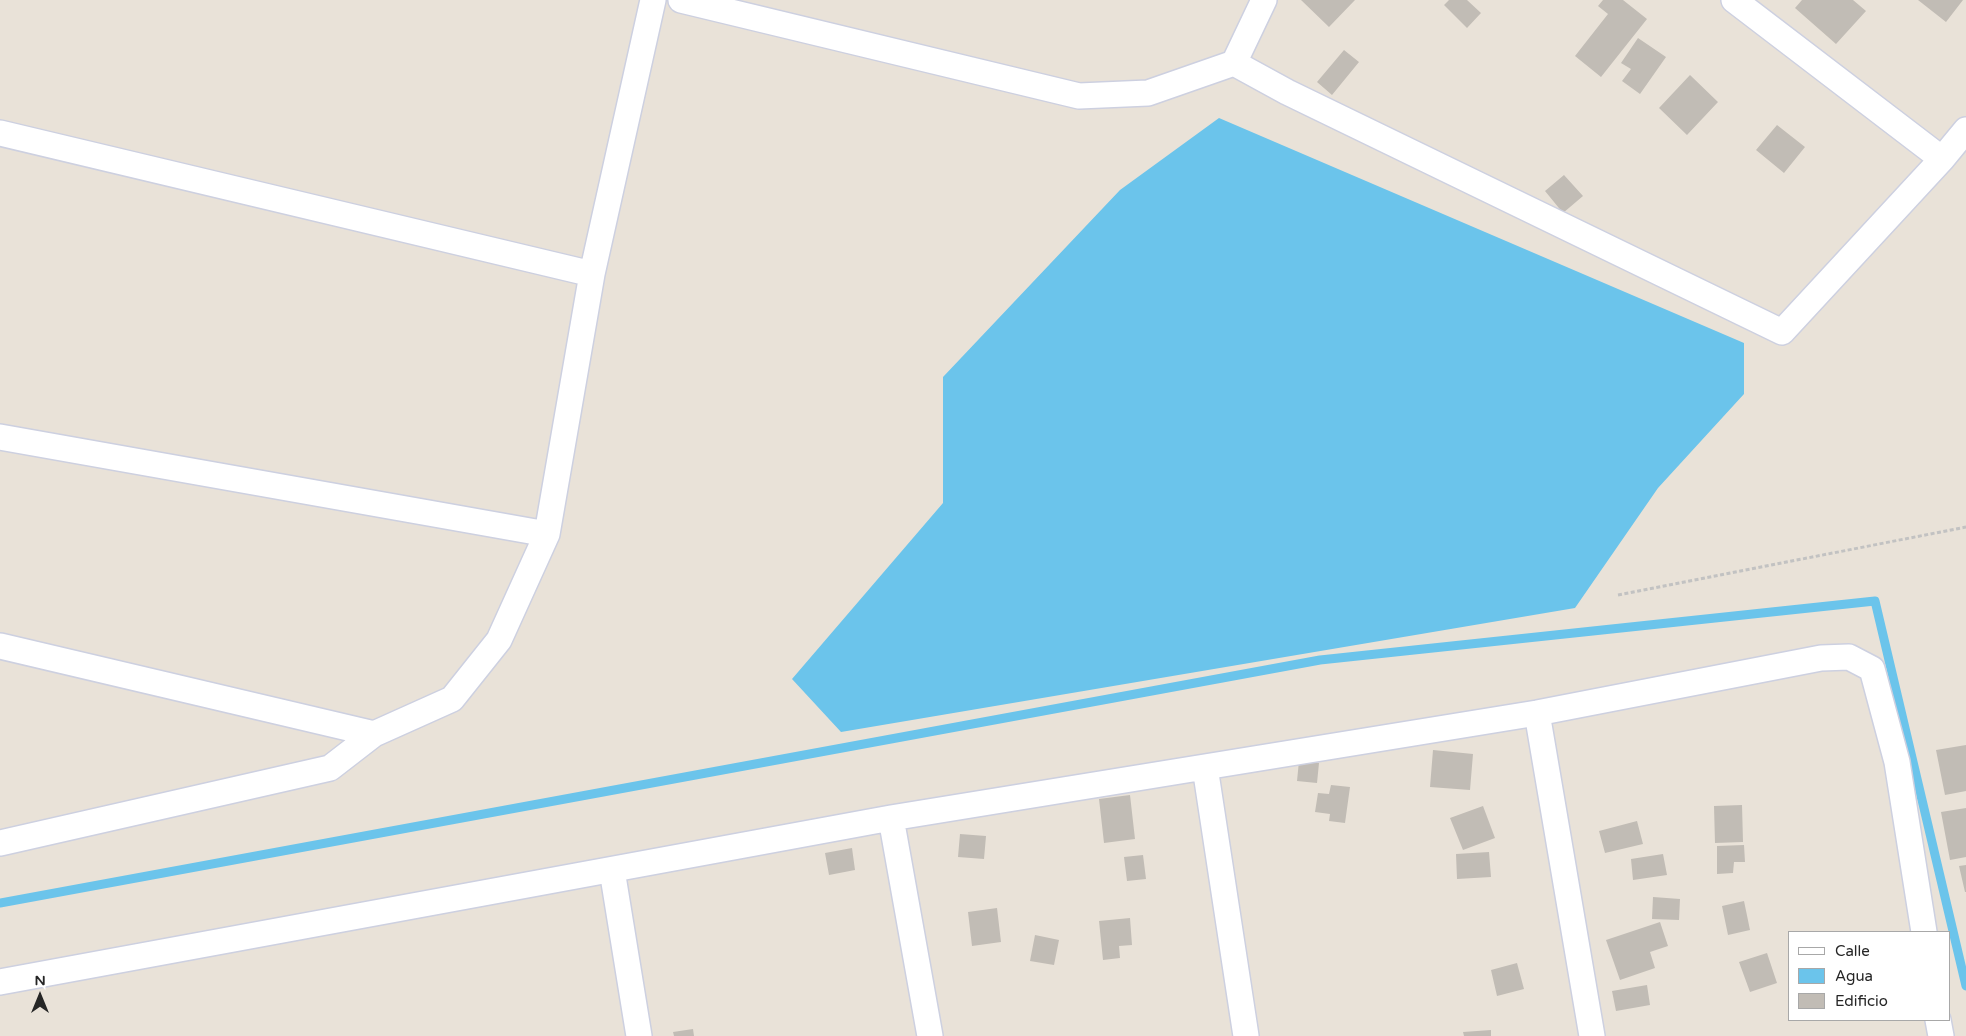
<!DOCTYPE html>
<style>
body{margin:0}
#map{position:relative;width:1966px;height:1036px;overflow:hidden;background:#e9e2d8;font-family:"Varela Round",sans-serif}
canvas{display:block}
.legend{position:absolute;left:1788px;top:931px;width:162px;height:90px;box-sizing:border-box;background:#fff;border:1px solid #a8a8a8;margin:0;padding:6px 9px;list-style:none;font-size:15px;color:#262626}
.legend li{display:flex;align-items:center;gap:10px;height:25px}
.legend b{width:25px;border:1px solid #a8a8a8}
.north{position:absolute;left:15px;top:971px;width:50px;height:50px;-webkit-text-stroke:4px #fff;paint-order:stroke;rotate:0deg;font-size:14px;font-weight:700;line-height:20px;text-align:center;color:#262626}
.north::after{content:'';display:block;margin:auto;width:18px;height:22px;background:#262626;clip-path:polygon(50% 0,100% 100%,50% 72%,0 100%)}
</style>
<div id="map">
<canvas width="1966" height="1036"></canvas>
<ul class="legend">
<li><b style="height:6px;background:#fff"></b>Calle</li>
<li><b style="height:14px;background:#6bc4eb"></b>Agua</li>
<li><b style="height:14px;background:#c1bcb5"></b>Edificio</li>
</ul>
<div class="north">N</div>
</div>
<script>
const g = document.querySelector('canvas').getContext('2d');
g.lineJoin = 'round';
function fill(path, color) { g.fillStyle = color; g.fill(path, 'evenodd'); }
const shape = rows => new Path2D(rows.map(r => 'M' + r).join(''));
function strokePath(path, color, width, dash) { g.strokeStyle = color; g.lineWidth = width; g.lineCap = dash ? 'butt' : 'round'; g.setLineDash(dash || []); g.stroke(path); }
const water = shape([
 [1219,118,1744,343,1744,394,1658,488,1575,608,841,732,792,679,943,503,943,377,1120,190]
]);
const stream = shape([
 [0,903,1320,660,1875,601,1966,986]
]);
const building = shape([
 [1301,0,1355,0,1329,27],
 [1449,0,1467,0,1481,13,1467,28,1444,5],
 [1603,0,1623,0,1647,19,1601,77,1575,56,1608,14,1598,6],
 [1802,0,1853,0,1866,11,1836,44,1795,8],
 [1918,0,1963,0,1946,22],
 [1638,38,1666,57,1640,94,1622,81,1631,69,1621,63],
 [1344,50,1359,62,1332,95,1317,82],
 [1690,75,1718,102,1687,135,1659,108],
 [1777,125,1805,147,1784,173,1756,150],
 [1564,175,1583,196,1563,213,1545,191],
 [1966,745,1966,791,1945,795,1936,750],
 [1433,750,1473,754,1470,790,1430,787],
 [1299,761,1319,763,1317,783,1297,781],
 [1331,785,1350,787,1345,823,1329,821,1330,814,1315,812,1318,793,1329,794],
 [1130,795,1135,839,1104,843,1099,799],
 [1742,805,1743,842,1715,843,1714,806],
 [1483,806,1495,838,1463,850,1450,818],
 [1966,808,1966,857,1950,860,1941,812],
 [1637,821,1643,844,1605,853,1599,831],
 [960,834,986,836,984,859,958,857],
 [1744,845,1745,862,1734,862,1733,873,1717,874,1717,846],
 [852,848,855,870,829,875,825,853],
 [1489,852,1491,877,1457,879,1456,854],
 [1663,854,1667,875,1633,880,1631,859],
 [1143,855,1146,879,1127,881,1124,857],
 [1966,865,1966,892,1965,892,1959,866],
 [1653,897,1680,899,1679,920,1652,919],
 [1744,901,1750,930,1728,935,1722,906],
 [997,908,1001,942,972,946,968,912],
 [1130,918,1132,945,1119,946,1120,958,1103,960,1099,921],
 [1660,922,1668,946,1650,952,1655,968,1620,980,1606,940],
 [1035,935,1059,940,1054,965,1030,961],
 [1767,953,1777,983,1750,992,1739,962],
 [1517,963,1524,989,1497,996,1491,970],
 [1647,985,1650,1005,1616,1011,1612,991],
 [693,1029,694,1036,674,1036,673,1032],
 [1491,1030,1491,1036,1464,1036,1463,1032]
]);
const path = shape([
 [1618,595,1966,527]
]);
const minor = shape([
 [681,0,1079,96,1148,93,1234,63],
 [1264,0,1234,63,1287,92,1782,332,1942,159,1966,130],
 [1734,0,1942,159],
 [0,133,592,274],
 [0,437,547,534],
 [0,646,374,734],
 [1537,713,1592,1036],
 [1205,767,1246,1036],
 [891,818,930,1036],
 [0,843,330,768,374,734,452,699,499,640,547,534,592,274,653,0],
 [612,870,639,1036],
 [0,982,891,818,1537,713,1821,658,1849,657,1872,669,1897,762,1924,932],
 [1938,1020,1941,1036]
]);
fill(water, '#6bc4eb');
strokePath(stream, '#6bc4eb', 9);
fill(building, '#c1bcb5');
strokePath(minor, '#cdd0e0', 28);
strokePath(path, '#c2c2c2', 3, [4, 2.5]);
strokePath(minor, '#fff', 25);
</script>
